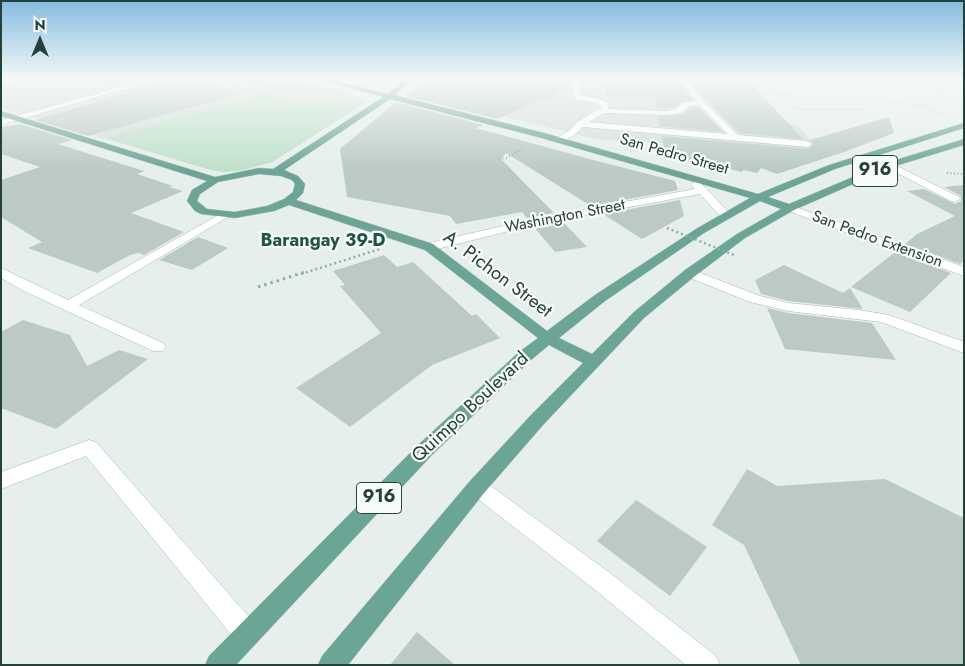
<!DOCTYPE html>
<style>
body{margin:0}
#map{position:relative;width:965px;height:666px;overflow:hidden;background:#e6efeb;font-family:Jost,sans-serif}
canvas{display:block}
.frame{position:absolute;inset:0;border:2px solid #24423a;pointer-events:none}
.north{position:absolute;left:15px;top:15px;width:50px;height:50px;-webkit-text-stroke:4px #f7fbf9;paint-order:stroke;rotate:0deg;font-size:14px;font-weight:700;line-height:20px;text-align:center;color:#24423a}
.north::after{content:'';display:block;margin:auto;width:18px;height:22px;background:#24423a;clip-path:polygon(50% 0,100% 100%,50% 72%,0 100%)}
</style>
<div id="map">
<canvas width="965" height="666"></canvas>
<div class="frame"></div>
<div class="north">N</div>
</div>
<script>
const g = document.querySelector('canvas').getContext('2d');
g.lineJoin = 'round';
function fill(path, color) { g.fillStyle = color; g.fill(path, 'evenodd'); }
const shape = rows => new Path2D(rows.map(r => 'M' + r).join(''));
function strokePath(path, color, width, dash) { g.strokeStyle = color; g.lineWidth = width; g.lineCap = dash ? 'butt' : 'round'; g.setLineDash(dash || []); g.stroke(path); }
function write(font, color, halo, rows, align = 'center') {
  g.font = font + ' Jost,sans-serif'; g.lineWidth = 4.5; g.setLineDash([]); g.textBaseline = 'middle'; g.strokeStyle = halo; g.fillStyle = color; for (const [text, x, y, turn = 0] of rows) {
    g.save(); g.translate(x, y); g.rotate((+turn || 0) * Math.PI / 180); g.textAlign = isNaN(turn) ? turn : align; if (halo) g.strokeText(text, 0, 0); g.fillText(text, 0, 0); g.restore();
  }
}
const built = shape([
 [1,78,290,78,346,92,367,102,272,162,243,170,225,172,211,170,1,108],
 [529,78,705,78,788,124,797,125,823,154,595,139,475,109,514,94]
]);
const green = shape([
 [89,78,150,78,117,87],
 [236,78,290,78,346,92,297,96],
 [263,94,301,102,358,98,367,102,272,162,243,170,225,172,211,170,105,138]
]);
const building = shape([
 [180,78,240,94,88,136,35,120],
 [429,78,573,78,572,86,557,93,553,99,544,98,497,119,405,96],
 [606,78,676,78,692,99,683,101,675,107,657,109,655,98,606,96],
 [686,78,746,78,803,139,739,133],
 [396,102,483,125,476,128,586,158,675,181,678,190,591,206,506,153,501,159,554,213,527,218,522,212,456,224,450,216,347,197,340,149],
 [698,107,723,132,660,126,658,117,681,115,690,108],
 [889,117,894,133,844,152,777,174,761,168,757,173,743,170,742,172,665,155,662,136,808,149,814,144,810,140],
 [20,124,72,140,58,144,144,171,137,174,173,186,169,187,183,191,131,213,184,232,144,255,138,253,130,255,97,273,28,248,42,242,1,217,1,180,40,167,1,154,1,127],
 [964,185,964,260,960,264,905,244,917,234,955,216,907,191,924,189,955,204,961,201,961,196,944,187],
 [680,200,684,216,642,239,603,214],
 [562,221,587,247,555,252,534,227],
 [198,237,228,248,192,270,159,260],
 [895,252,951,273,910,312,851,287],
 [384,255,397,267,413,262,472,316,476,314,500,338,432,365,350,427,296,388,381,333,340,286,345,285,333,271],
 [784,265,843,293,850,288,863,309,788,301,761,294,755,280],
 [767,308,788,313,872,323,896,360,785,349],
 [23,320,70,335,87,366,119,350,148,359,56,429,1,408,1,332],
 [747,469,777,486,885,479,964,518,964,665,801,665,744,545,712,525],
 [636,500,707,547,670,596,597,541],
 [417,632,455,665,390,665]
]);
const pathFar3 = shape([
 [706,78,718,84,752,85,761,93,794,96,795,100,788,100,794,109,860,110,864,109,864,99,927,106],
 [234,86,244,84],
 [942,114,927,108,926,100,945,91]
]);
const pathFar2 = shape([
 [499,159,507,158,522,149],
 [947,173,964,174]
]);
const pathFar1 = shape([
 [301,274,380,249]
]);
const path = shape([
 [258,287,305,272]
]);
const minor = shape([
 [18,78,31,78,1,85,1,81,18,78],
 [153,78,163,78,1,125,1,120,153,78],
 [575,78,581,78,579,92,581,95,601,99,609,104,608,109,666,111,676,109,684,102,696,101,678,78,684,78,704,101,738,135,808,141,812,144,808,147,582,127,576,134,563,142,557,142,557,138,570,130,577,122,602,107,596,103,575,99,573,92,575,78],
 [699,105,728,134,589,122,604,113,666,115,681,113,689,106,699,105],
 [950,78,964,78,964,82,951,79,950,78],
 [889,162,959,197,960,199,955,202,951,201,886,167,886,163,889,162],
 [696,181,700,182,730,214,732,216,730,218,722,218,700,194,537,224,429,251,423,247,425,244,537,218,695,189,691,184,696,181],
 [790,205,964,267,964,276,786,210,785,208,790,205],
 [224,212,230,215,228,217,79,305,163,343,166,347,163,351,153,351,24,291,1,278,1,268,68,300,224,212],
 [690,269,760,296,788,303,859,310,889,315,964,342,964,353,881,322,788,311,750,302,685,276,684,273,685,270,690,269],
 [89,440,96,442,256,625,260,634,256,643,247,647,238,643,86,456,1,489,1,472,89,440],
 [477,478,484,481,610,573,716,656,720,665,686,665,594,589,470,493,467,487,470,481,477,478]
]);
const major = shape([
 [314,78,324,78,387,94,408,78,415,78,394,95,544,133,758,194,829,165,964,123,964,128,835,169,768,197,789,204,886,163,964,139,964,145,892,167,794,210,745,238,695,276,644,318,543,425,484,493,348,665,318,665,322,656,470,481,531,415,583,363,549,345,531,360,432,455,236,665,205,665,209,656,418,445,519,352,538,338,425,250,289,205,274,211,235,218,201,214,195,211,187,201,192,190,207,181,1,116,1,111,215,177,259,168,273,169,383,97,314,78],
 [390,99,538,137,750,198,696,229,595,295,547,331,433,244,296,200,303,193,305,184,298,176,284,170,390,99],
 [259,174,281,176,292,180,295,184,293,192,284,199,267,206,235,212,207,209,197,201,200,194,218,182,259,174],
 [760,201,781,209,737,234,685,270,634,312,592,354,559,338,605,301,704,233,760,201]
]);
const pathBridge = shape([
 [667,228,734,255]
]);
const farStreetnames = [
 ["San Pedro Street",674,155,16],
 ["Washington Street",565,217,-11],
 ["San Pedro Extension",877,240,20]
];
const shields = [
 [875,171,45],
 [379,498,45]
];
const shieldNames = [
 ["916",875,171],
 ["916",379,498]
];
const farQuarternames = [
 ["Barangay 39-D",323,242]
];
const streetNames = [
 ["A. Pichon Street",497,275,37],
 ["Quimpo Boulevard",471,408,-43]
];
fill(built, '#d4dfda');
fill(green, '#bfe0c8');
fill(building, '#bbcac4');
strokePath(minor, '#a8b8b2', 1);
strokePath(major, '#c2cac8', 1);
strokePath(pathFar3, '#86b3a5', 1, [1, 2]);
strokePath(pathFar2, '#86b3a5', 2, [1, 2.5]);
strokePath(pathFar1, '#86b3a5', 2.5, [2, 3]);
strokePath(path, '#86b3a5', 3, [2.5, 4]);
fill(minor, '#fff');
fill(major, '#6aa596');
strokePath(pathBridge, '#86b3a5', 2.5, [2, 3]);
const sky = g.createLinearGradient(0, 0, 0, 171);
sky.addColorStop(0, '#84bce0');
sky.addColorStop(0.46, '#f4f8f6');
sky.addColorStop(1, '#f4f8f600');
g.fillStyle = sky;
g.fillRect(0, 0, 965, 171);
write('16px', '#24423a', '#f7fbf9', farStreetnames);
for (const [x, y, w] of shields) { const box = new Path2D(); box.roundRect(x - w / 2, y - 15.5, w, 31, 4); g.fillStyle = '#f7fbf9'; g.fill(box); strokePath(box, '#24423a', 1); }
write('bold 18px', '#24423a', null, shieldNames);
write('bold 18px', '#1f5548', '#f7fbf9', farQuarternames);
write('19px', '#24423a', '#f7fbf9', streetNames);
</script>
